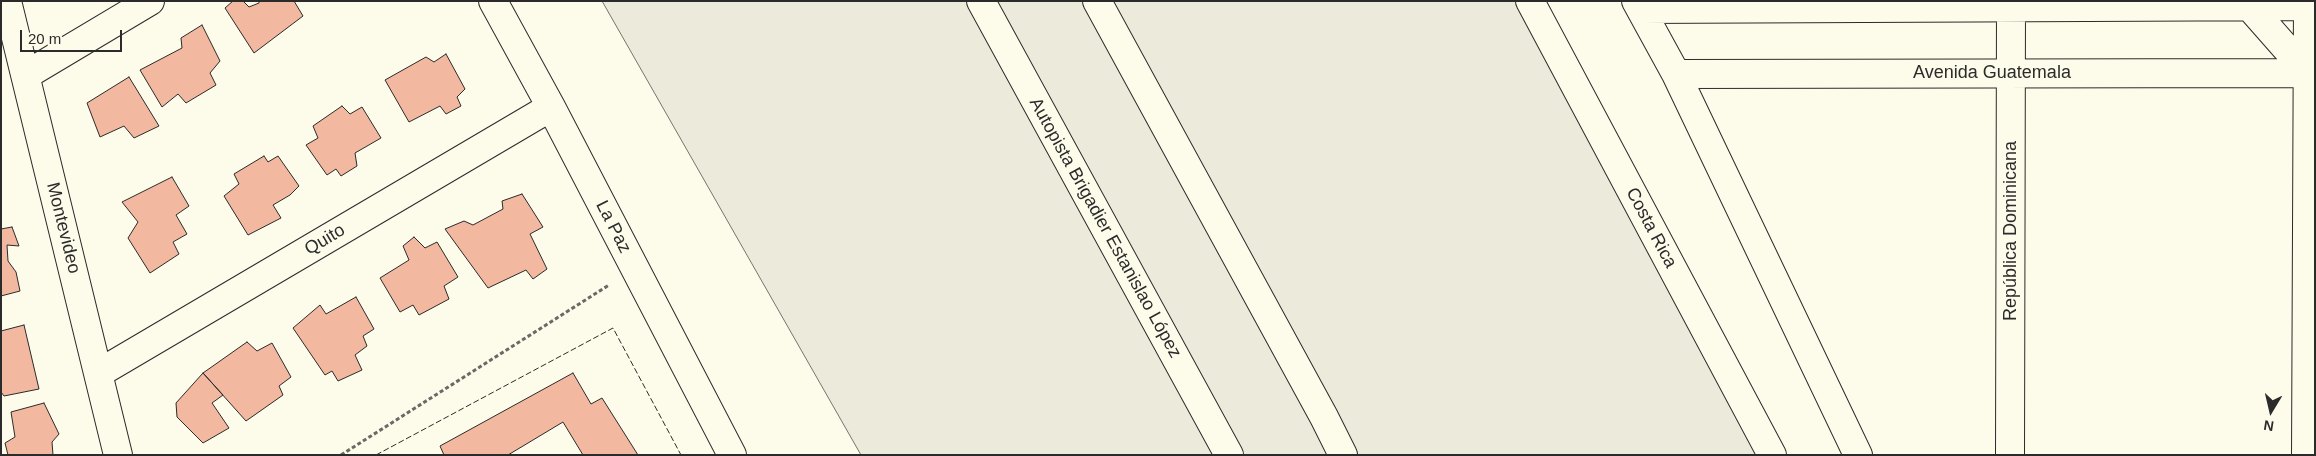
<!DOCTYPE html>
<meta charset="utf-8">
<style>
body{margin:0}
#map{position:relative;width:2316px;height:456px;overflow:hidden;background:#fdfbea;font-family:Helvetica,sans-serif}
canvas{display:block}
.frame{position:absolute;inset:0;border:2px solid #2b2b2b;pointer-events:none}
.north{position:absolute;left:2246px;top:386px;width:50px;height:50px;-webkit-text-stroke:4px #fdfbea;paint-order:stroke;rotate:189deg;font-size:14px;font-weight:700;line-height:20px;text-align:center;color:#2b2b2b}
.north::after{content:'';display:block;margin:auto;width:18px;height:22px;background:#2b2b2b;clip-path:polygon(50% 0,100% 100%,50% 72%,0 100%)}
.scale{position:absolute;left:20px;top:30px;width:102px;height:22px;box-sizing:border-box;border:2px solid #2b2b2b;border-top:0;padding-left:6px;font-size:15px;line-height:18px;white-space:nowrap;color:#2b2b2b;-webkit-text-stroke:4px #fdfbea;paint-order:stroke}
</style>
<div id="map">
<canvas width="2316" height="456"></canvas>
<div class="frame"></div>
<div class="north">N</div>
<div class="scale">20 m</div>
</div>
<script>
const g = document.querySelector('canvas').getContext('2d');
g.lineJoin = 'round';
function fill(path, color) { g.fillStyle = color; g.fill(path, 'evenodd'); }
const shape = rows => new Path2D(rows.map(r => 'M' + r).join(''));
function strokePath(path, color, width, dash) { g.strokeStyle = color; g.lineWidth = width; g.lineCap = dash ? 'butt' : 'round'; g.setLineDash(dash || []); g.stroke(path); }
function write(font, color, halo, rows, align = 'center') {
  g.font = font + ' Helvetica,sans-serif'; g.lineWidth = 4; g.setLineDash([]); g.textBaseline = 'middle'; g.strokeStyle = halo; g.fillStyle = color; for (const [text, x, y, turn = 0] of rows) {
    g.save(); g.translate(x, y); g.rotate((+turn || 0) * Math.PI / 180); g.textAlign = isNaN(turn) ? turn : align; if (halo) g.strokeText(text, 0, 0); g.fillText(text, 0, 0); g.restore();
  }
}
const green = shape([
 [602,1,1530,1,1772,455,861,455,602,1]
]);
const building = shape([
 [233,1,243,1,249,7,259,3,259,1,294,1,303,16,254,53,225,8,233,1],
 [202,25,220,61,210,73,216,85,186,103,178,94,162,107,140,70,182,48,181,38,202,25],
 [446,54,465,89,457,97,461,106,446,114,440,106,409,122,385,80,426,57,434,62,446,54],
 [129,77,159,126,134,138,124,126,100,137,87,103,129,77],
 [342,106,350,114,362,107,381,138,355,153,357,166,341,176,336,169,327,175,306,145,318,138,313,126,342,106],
 [264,156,268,162,278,156,299,186,290,195,273,205,281,218,248,235,224,196,239,184,234,174,264,156],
 [172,177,189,206,176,215,187,234,173,242,179,254,150,273,128,238,138,222,122,202,172,177],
 [522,194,543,227,530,234,547,269,533,279,526,270,488,288,445,229,464,221,473,225,503,209,502,201,522,194],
 [12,227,19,246,7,245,8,261,16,272,20,291,1,296,1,229,12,227],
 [414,237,425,248,437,242,458,277,444,286,449,299,419,315,413,305,400,312,380,278,409,260,403,246,414,237],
 [356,297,374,329,363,336,367,346,355,355,362,370,338,381,332,371,325,375,293,328,320,305,326,314,356,297],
 [24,325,39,389,4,396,1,392,1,331,24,325],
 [247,342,257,351,272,343,291,377,279,386,283,395,246,421,203,373,247,342],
 [203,373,223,395,212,403,229,428,203,443,177,417,176,403,203,373],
 [573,373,591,404,602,398,638,455,583,455,563,422,508,455,444,455,440,446,573,373],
 [44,403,59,434,52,442,53,455,8,455,5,443,15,437,11,412,44,403]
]);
const path = shape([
 [341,455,609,285]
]);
const minor = shape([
 [7,1,118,455],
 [493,1,551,107,732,455],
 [1530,1,1772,455],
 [1636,1,1676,74,1858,455],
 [2249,1,2249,6,2308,73],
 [1641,9,2308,6],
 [1676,74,2308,73],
 [26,75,150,1],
 [99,373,551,107],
 [2010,455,2011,7],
 [2306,455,2308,1]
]);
const motorway = shape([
 [981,1,1229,455],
 [1097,1,1324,417,1343,455]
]);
const fence = shape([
 [376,455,613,328,681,455]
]);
const streetNames = [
 ["Avenida Guatemala",1992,73],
 ["La Paz",613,227,63],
 ["Montevideo",63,228,76],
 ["Autopista Brigadier Estanislao López",1105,228,61],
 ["Costa Rica",1651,228,62],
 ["República Dominicana",2011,231,-90],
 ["Quito",325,240,-31]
];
fill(green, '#ecebdb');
strokePath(green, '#74746e', 1);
fill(building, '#f2b8a0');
strokePath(building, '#2b2b2b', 1);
strokePath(minor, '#2b2b2b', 30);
strokePath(motorway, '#2b2b2b', 30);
strokePath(path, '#6a6964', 3, [4, 2.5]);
strokePath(minor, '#fdfbea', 28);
strokePath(motorway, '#fdfbea', 28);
strokePath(fence, '#2b2b2b', 1, [6, 2.5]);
write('18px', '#2b2b2b', '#fdfbea', streetNames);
</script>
